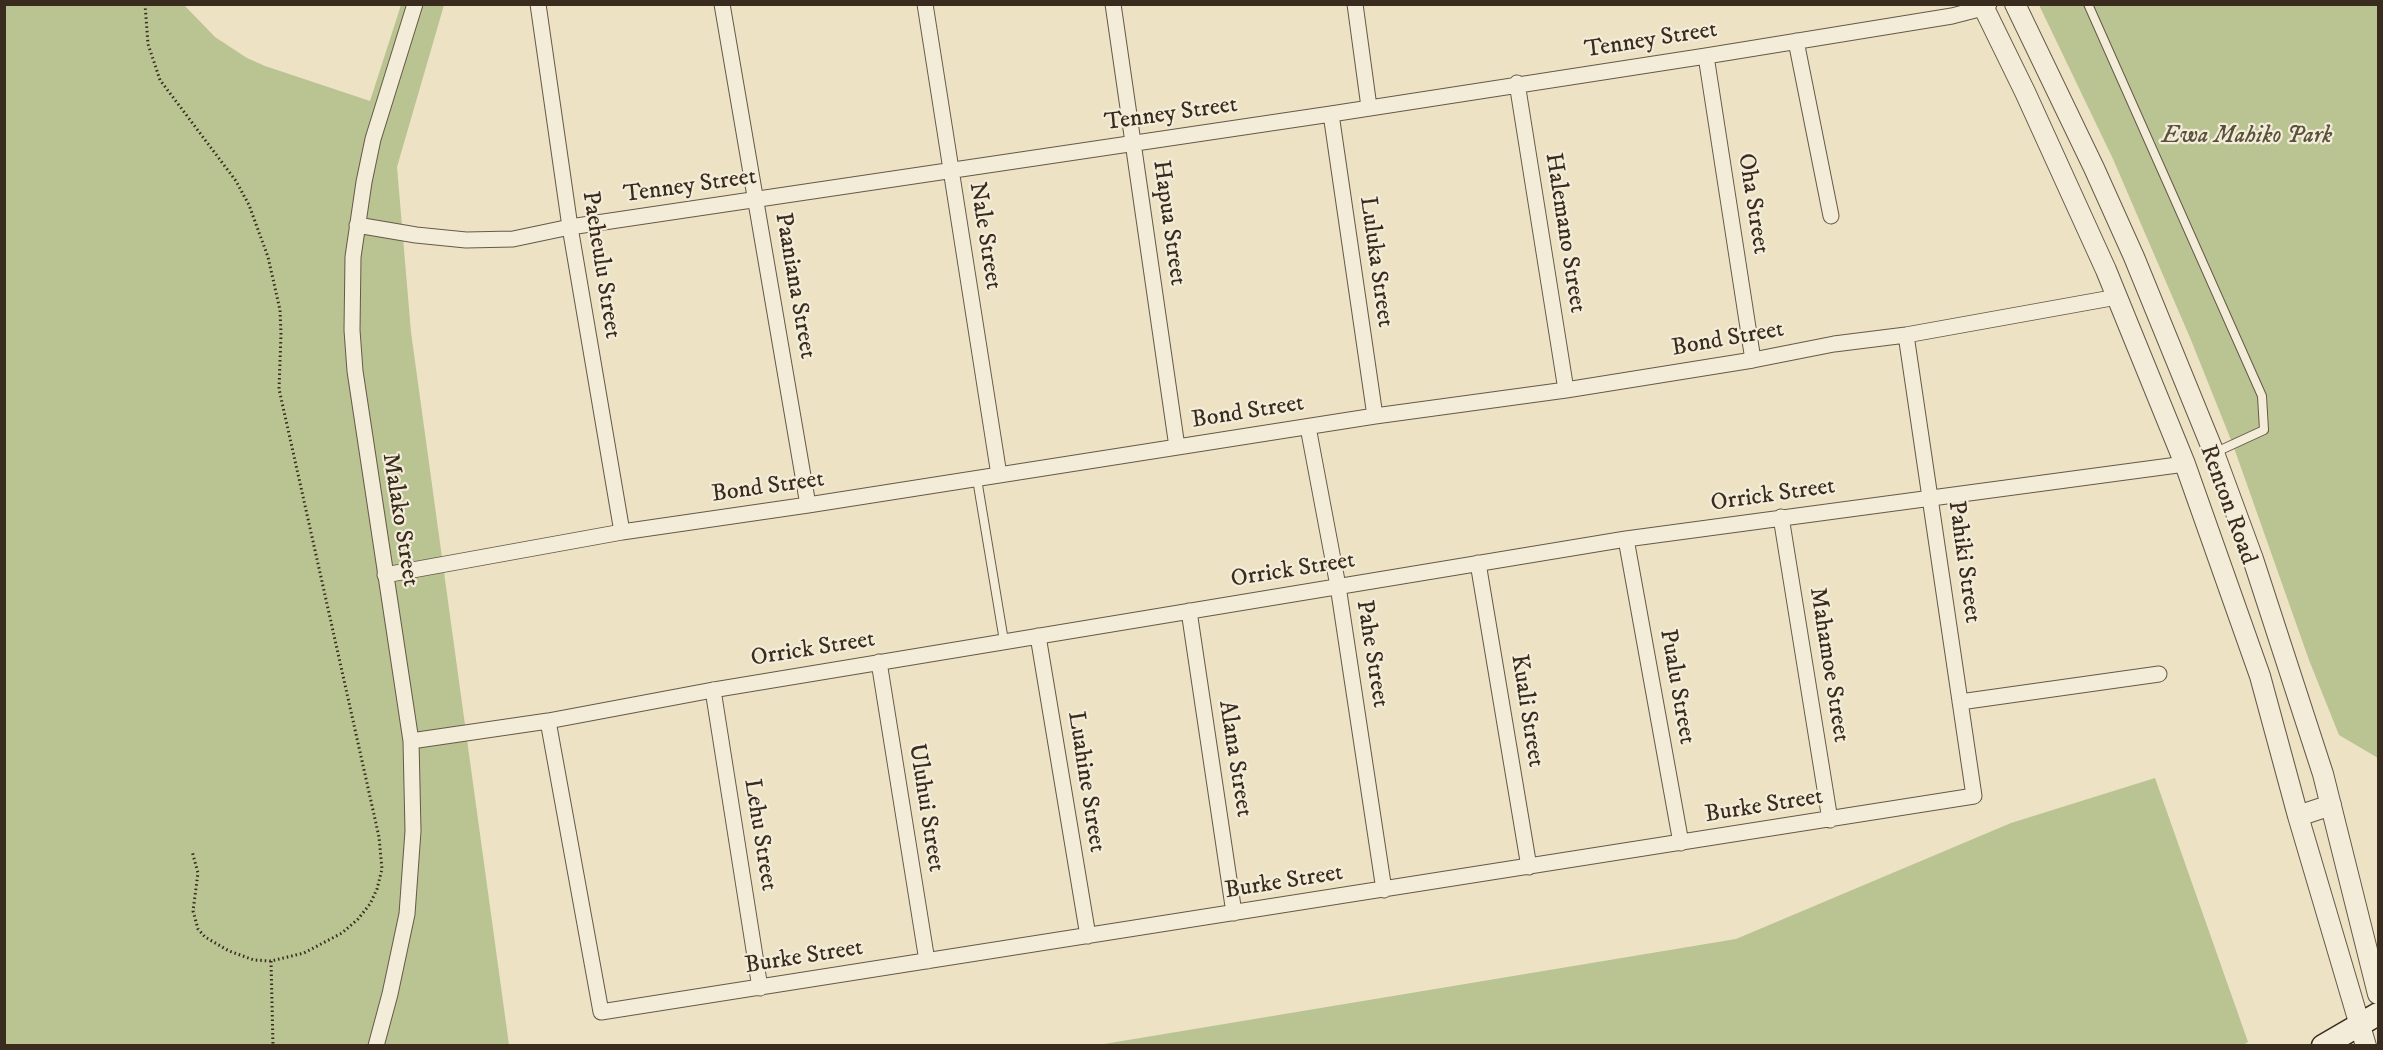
<!DOCTYPE html>
<style>
body{margin:0}
#map{position:relative;width:2383px;height:1050px;overflow:hidden;background:#ede2c4;font-family:"IM FELL DW Pica",serif}
canvas{display:block}
.frame{position:absolute;inset:0;border:6px solid #392b1e;pointer-events:none}
</style>
<div id="map">
<canvas width="2383" height="1050"></canvas>
<div class="frame"></div>
</div>
<script>
const g = document.querySelector('canvas').getContext('2d');
g.lineJoin = 'round';
function fill(path, color) { g.fillStyle = color; g.fill(path, 'evenodd'); }
const shape = rows => new Path2D(rows.map(r => 'M' + r).join(''));
function strokePath(path, color, width, dash) { g.strokeStyle = color; g.lineWidth = width; g.lineCap = dash ? 'butt' : 'round'; g.setLineDash(dash || []); g.stroke(path); }
function write(font, color, halo, rows, align = 'center') {
  g.font = font + ' "IM FELL DW Pica",serif'; g.lineWidth = 4.5; g.setLineDash([]); g.textBaseline = 'middle'; g.strokeStyle = halo; g.fillStyle = color; for (const [text, x, y, turn = 0] of rows) {
    g.save(); g.translate(x, y); g.rotate((+turn || 0) * Math.PI / 180); g.textAlign = isNaN(turn) ? turn : align; if (halo) g.strokeText(text, 0, 0); g.fillText(text, 0, 0); g.restore();
  }
}
const green = shape([
 [5,5,184,5,215,37,247,58,265,66,370,101,401,5,444,5,397,167,411,332,509,1045,5,1046],
 [2039,5,2378,5,2378,758,2339,735,2309,660,2233,445,2191,340,2113,159],
 [2155,778,2248,1042,2243,1045,1098,1045,1736,939,2011,823]
]);
const path = shape([
 [145,4,148,44,160,80,236,181,249,205,268,257,280,310,281,334,279,389,379,837,382,869,377,889,370,904,358,919,342,933,304,953,271,961,254,960,229,951,205,937,198,929,193,911,198,873,192,851],
 [271,961,273,1046]
]);
const service = shape([
 [2088,4,2262,396,2264,430,2214,453],
 [977,479,1004,641]
]);
const minor = shape([
 [538,4,570,227,622,532],
 [722,4,808,505],
 [925,4,999,475],
 [1113,4,1177,447],
 [1355,4,1369,107],
 [1796,41,1831,216],
 [1706,56,1753,360],
 [1517,83,1566,390],
 [1331,114,1375,416],
 [357,225,416,235,466,240,513,239,570,227,1331,114,1706,56,1952,16,1983,8,1989,4],
 [1308,427,1338,586,1384,890],
 [1781,517,1830,820],
 [1626,539,1681,843],
 [1478,563,1529,867],
 [385,575,622,532,808,505,1375,416,1566,390,1753,360,1834,344,1906,335,2117,297],
 [1189,611,1234,913],
 [1038,636,1088,936],
 [879,662,927,961],
 [713,690,760,988],
 [1960,702,2159,674],
 [548,721,601,1012,1974,796,1906,335],
 [411,741,548,721,713,690,1626,539,2185,464],
 [376,1046,390,994,407,914,413,831,411,741,355,371,352,330,353,257,364,182,373,139,415,4]
]);
const tertiary = shape([
 [1982,4,2025,92,2106,270,2185,464,2260,676,2298,816,2366,1046],
 [2015,4,2094,168,2134,257,2214,453,2253,559,2323,774,2378,994],
 [2298,816,2331,805]
]);
const secondary = shape([
 [2323,1046,2378,1014]
]);
const streetNames = [
 ["Tenney Street",1651,41,-9],
 ["Tenney Street",1171,115,-8],
 ["Tenney Street",690,187,-8],
 ["Oha Street",1752,204,81],
 ["Hapua Street",1168,223,82],
 ["Halemano Street",1564,233,81],
 ["Nale Street",984,236,81],
 ["Luluka Street",1375,262,82],
 ["Paeheulu Street",600,265,81],
 ["Paaniana Street",794,286,80],
 ["Bond Street",1728,340,-10],
 ["Bond Street",1248,413,-9],
 ["Bond Street",768,488,-8],
 ["Orrick Street",1773,496,-8],
 ["Renton Road",2227,505,70],
 ["Malako Street",399,520,81],
 ["Pahiki Street",1963,562,82],
 ["Orrick Street",1293,571,-9],
 ["Orrick Street",813,650,-9],
 ["Pahe Street",1371,654,81],
 ["Mahamoe Street",1828,665,81],
 ["Pualu Street",1676,687,80],
 ["Kuali Street",1526,711,81],
 ["Alana Street",1234,759,81],
 ["Luahine Street",1085,782,81],
 ["Burke Street",1764,807,-9],
 ["Uluhui Street",925,808,81],
 ["Lehu Street",759,835,81],
 ["Burke Street",1284,883,-9],
 ["Burke Street",804,958,-9]
];
const parkNames = [
 ["Ewa Mahiko Park",2247,137]
];
fill(green, '#bac392');
strokePath(service, '#665948', 10);
strokePath(minor, '#665948', 17);
strokePath(tertiary, '#665948', 22);
strokePath(secondary, '#392b1e', 25);
strokePath(path, '#392b1e', 3, [1.5, 3]);
strokePath(service, '#f3ecd9', 8);
strokePath(minor, '#f3ecd9', 15);
strokePath(tertiary, '#f3ecd9', 20);
strokePath(secondary, '#f3ecd9', 22);
write('24px', '#392b1e', '#f3ecd9', streetNames);
write('italic 24px', '#59513b', '#f3ecd9', parkNames);
</script>
